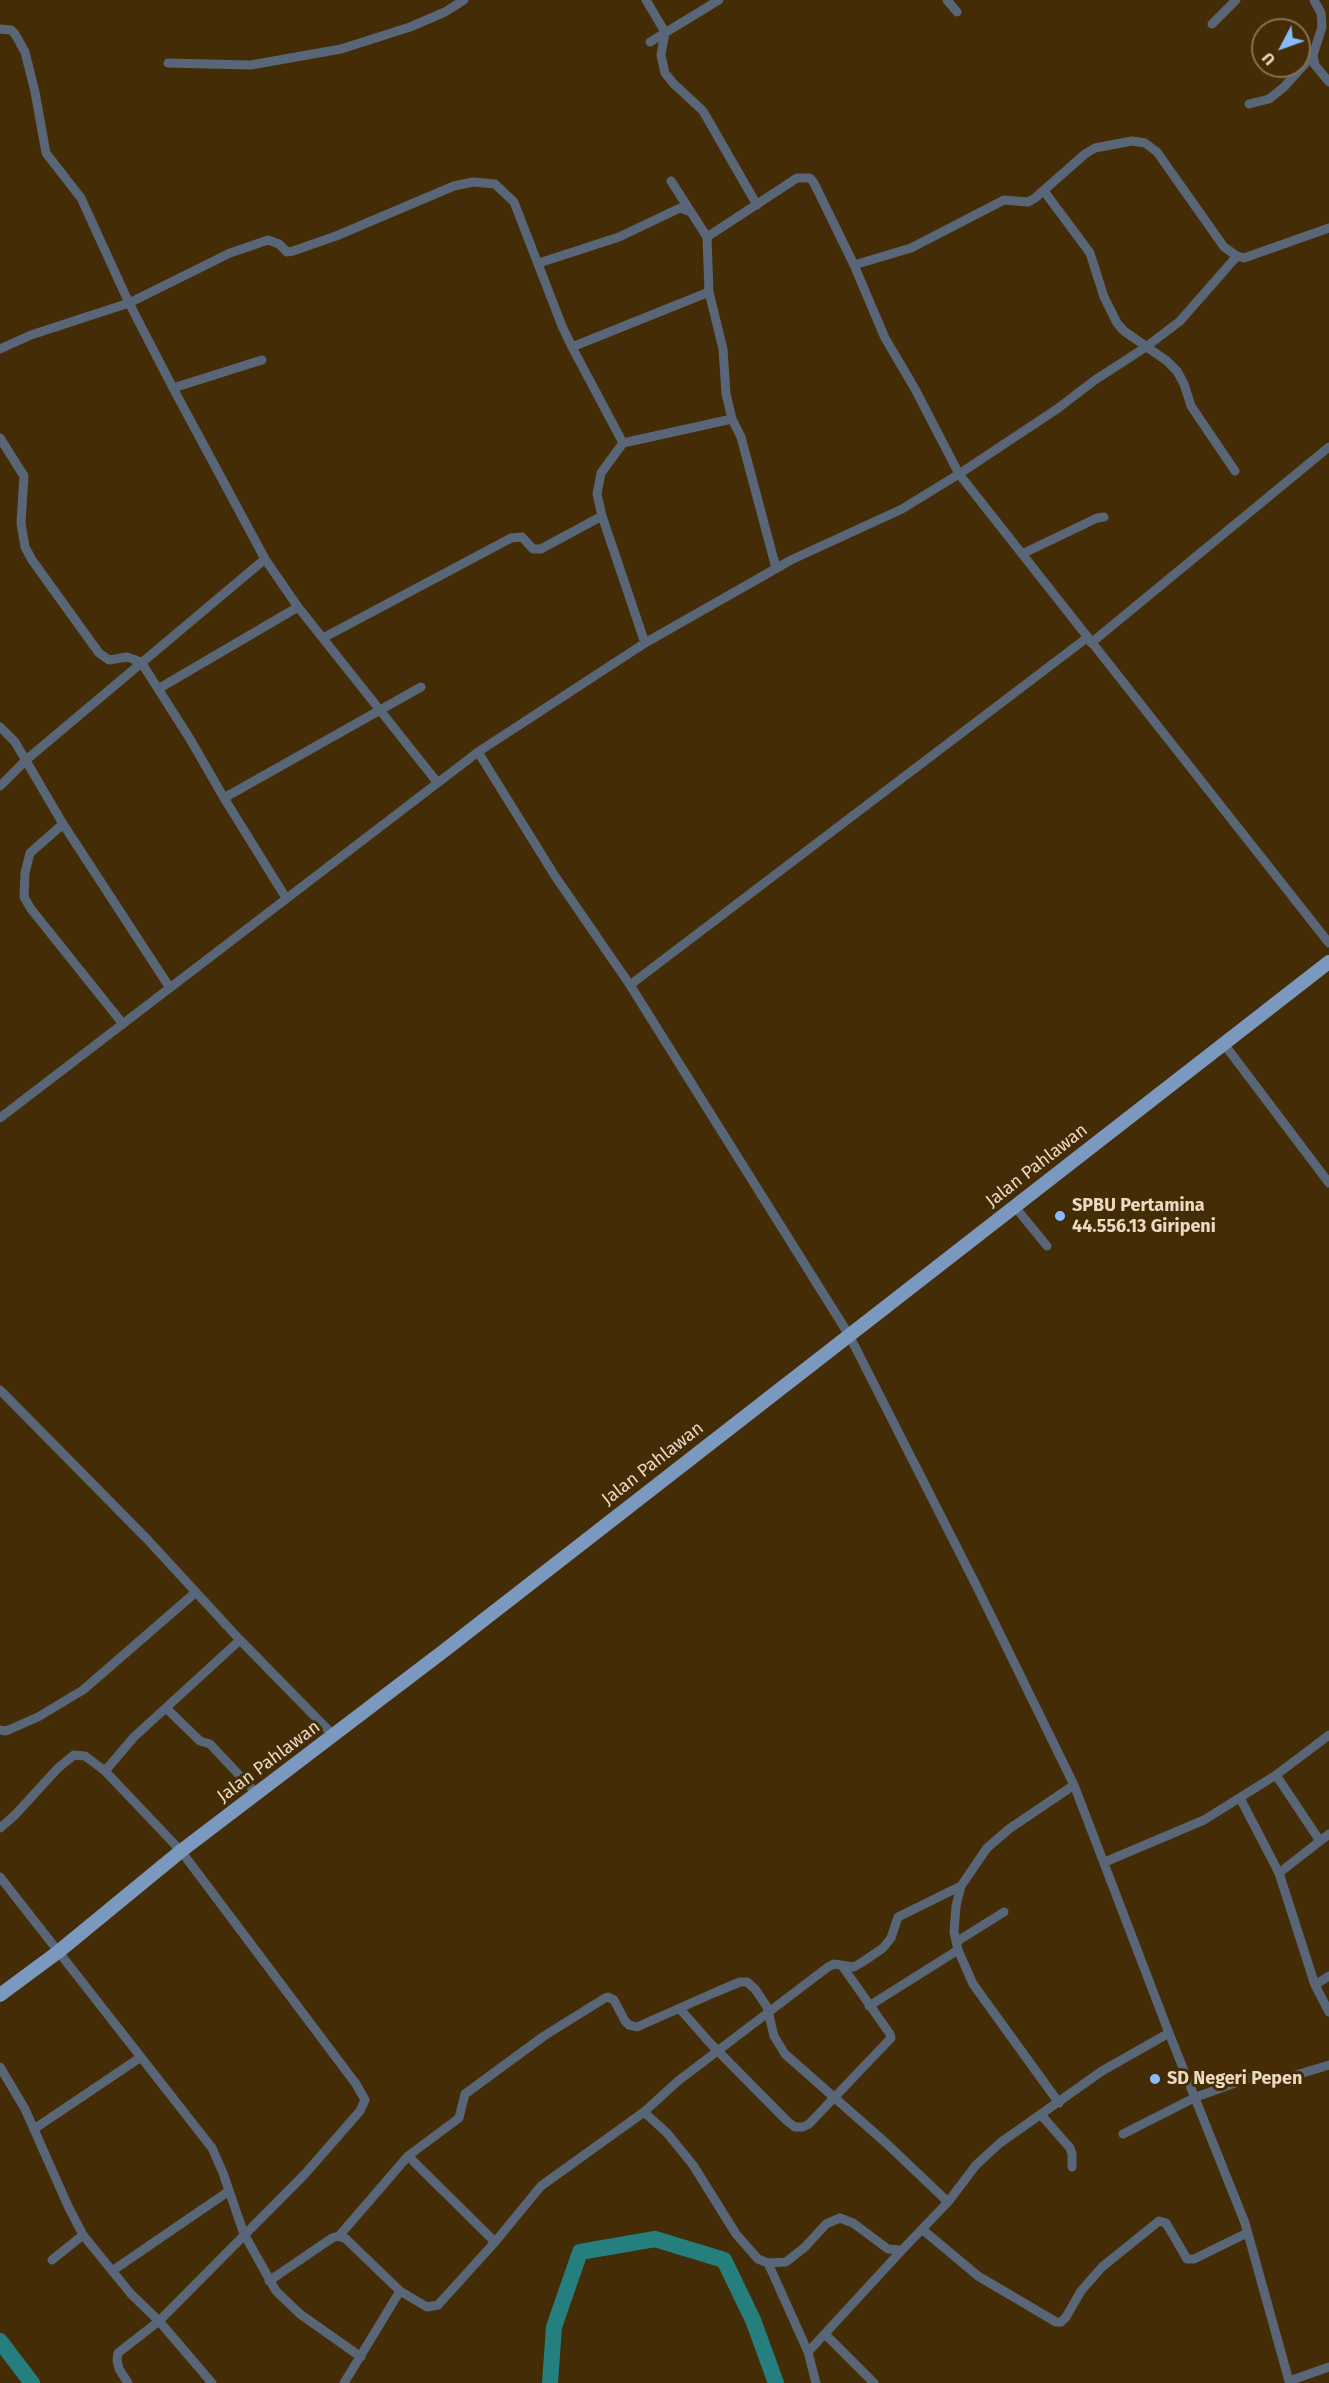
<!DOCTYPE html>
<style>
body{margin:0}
#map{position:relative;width:1329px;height:2383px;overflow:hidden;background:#442c06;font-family:"Fira Sans",sans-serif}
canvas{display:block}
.north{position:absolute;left:1251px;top:18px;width:60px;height:60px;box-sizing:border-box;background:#442c06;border:2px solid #877151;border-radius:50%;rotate:229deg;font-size:16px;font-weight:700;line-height:24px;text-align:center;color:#ebd9c1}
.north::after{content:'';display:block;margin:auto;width:21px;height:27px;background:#87bbfb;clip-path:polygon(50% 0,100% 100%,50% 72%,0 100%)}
</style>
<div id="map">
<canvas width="1329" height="2383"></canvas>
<div class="north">U</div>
</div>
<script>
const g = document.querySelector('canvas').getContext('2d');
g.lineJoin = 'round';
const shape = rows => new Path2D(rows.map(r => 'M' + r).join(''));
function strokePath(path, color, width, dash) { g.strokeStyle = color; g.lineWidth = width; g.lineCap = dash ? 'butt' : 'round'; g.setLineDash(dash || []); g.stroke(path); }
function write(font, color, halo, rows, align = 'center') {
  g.font = font + ' "Fira Sans",sans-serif'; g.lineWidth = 6; g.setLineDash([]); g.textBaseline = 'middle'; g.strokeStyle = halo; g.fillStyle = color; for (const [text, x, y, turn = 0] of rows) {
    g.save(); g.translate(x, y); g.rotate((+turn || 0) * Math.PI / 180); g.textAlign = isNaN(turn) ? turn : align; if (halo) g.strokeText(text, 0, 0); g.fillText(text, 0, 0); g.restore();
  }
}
const river = shape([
 [0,2341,32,2383],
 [550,2383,554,2327,580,2252,655,2239,724,2260,753,2320,776,2383]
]);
const street = shape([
 [646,0,665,32,661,55,665,73,673,83,703,111,757,205],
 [947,0,957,12],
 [1314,0,1321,13,1322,27,1313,55,1315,65,1329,82],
 [1212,24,1236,0],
 [0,29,11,30,15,34,25,52,35,92,46,153,81,198,129,303,173,388,265,559,298,607,437,782],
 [650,42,719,0],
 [168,63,251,65,341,49,410,27,445,12,464,0],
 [1249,104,1269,99,1284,87,1313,55],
 [671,181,707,237],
 [1044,191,1090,253,1104,297,1117,323,1124,331,1167,361,1177,371,1184,384,1191,406,1235,471],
 [539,263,619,237,680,208,691,212],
 [854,265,911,248,1004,200,1028,202,1035,198,1085,154,1095,148,1132,141,1145,143,1157,152,1224,247,1237,256,1244,258,1329,228],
 [709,292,723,349,726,394,732,419],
 [0,349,31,335,129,303,230,253,268,240,279,244,287,252,293,251,336,236,454,186,473,182,495,184,514,202,562,326,572,347],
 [173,388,262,360],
 [0,438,24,476,21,523,25,547,32,560,99,653,109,660,127,657,141,662,190,739,224,798,421,687],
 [623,443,572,347,709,292,707,237,797,178,810,178,814,183,854,265,885,338,915,389,959,474,1329,943],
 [602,516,597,494,601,473,623,443,732,419,741,437,776,568],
 [1022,554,1097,518,1104,517],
 [323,638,511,538,522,537,533,549,541,549,602,516,645,643],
 [1091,643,1329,447],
 [158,689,298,607],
 [0,727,15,742,63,824,170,988],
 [478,752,555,876,630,985,849,1335,978,1589,1074,1785,1169,2033,1245,2223,1289,2381,1329,2367],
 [0,786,26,760,265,559],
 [224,798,286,898],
 [63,824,30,853,25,873,24,897,31,909,123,1024],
 [630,985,1088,637],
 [1224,1044,1329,1183],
 [0,1118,478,752,645,643,791,560,902,509,959,474,1057,409,1095,380,1146,347,1180,321,1237,256],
 [1015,1207,1047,1246],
 [0,1390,146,1538,240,1640,334,1736],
 [166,1708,200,1741,210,1744,257,1794],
 [0,1730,6,1731,38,1717,83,1690,196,1592],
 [105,1771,134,1737,240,1640],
 [1276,1775,1320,1841],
 [1240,1798,1279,1873],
 [0,1828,15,1815,58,1768,74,1755,85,1756,105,1771,181,1851,356,2084,365,2100,360,2111,304,2175,159,2321,118,2353,117,2360,119,2369,128,2383],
 [1329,1834,1279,1873,1315,1985,1329,2012],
 [1105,1862,1204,1820,1276,1775,1329,1735],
 [0,1877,212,2148,223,2173,244,2234,276,2291,300,2314,361,2357],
 [956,1942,1004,1912],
 [1315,1985,1329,1976],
 [869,2006,958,1950],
 [680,2009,710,2043,787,2121,795,2127,803,2127,809,2124,891,2038,890,2034,843,1967],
 [0,2067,25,2109,68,2206,83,2235,131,2294,159,2321,212,2383],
 [1059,2103,973,1984,958,1950,954,1932,956,1906,961,1886,987,1848,1009,1829,1074,1785],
 [644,2112,678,2081,828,1967,834,1964,854,1967,864,1961,883,1948,891,1938,898,1917,961,1886],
 [1042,2116,1070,2148,1072,2154,1072,2167],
 [34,2129,141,2057],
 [1123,2134,1196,2097,1255,2076,1283,2079,1329,2065],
 [408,2156,459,2118,465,2094,544,2036,605,1998,608,1997,614,2000,625,2021,629,2025,637,2027,716,1992,740,1982,747,1982,755,1989,767,2007,774,2036,785,2054,886,2143,948,2202],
 [923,2230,978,2276,1056,2322,1061,2322,1066,2317,1081,2291,1102,2267,1159,2221,1166,2223,1187,2259,1194,2259,1247,2233],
 [339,2236,408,2156,495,2242],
 [52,2260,83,2235],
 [768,2263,808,2352,816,2383],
 [112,2271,229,2191],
 [269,2281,332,2238,339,2236,346,2239,400,2291,427,2307,438,2305,495,2242,541,2186,644,2112,667,2133,693,2165,736,2234,758,2259,768,2263,786,2262,805,2247,826,2224,840,2218,853,2223,888,2249,902,2250,948,2202,976,2165,1000,2143,1102,2071,1169,2033],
 [825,2334,874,2383],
 [808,2352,902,2250],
 [344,2383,400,2291]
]);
const primary = shape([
 [0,1995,58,1952,181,1851,445,1650,1329,962]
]);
const markers = [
 [1060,1216,6,"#87bbfb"],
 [1155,2079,6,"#87bbfb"]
];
const streetNames = [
 ["Jalan Pahlawan",1037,1166,-38],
 ["Jalan Pahlawan",653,1464,-38],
 ["Jalan Pahlawan",269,1762,-37]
];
const poiNames = [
 ["SPBU Pertamina",1072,1206],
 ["44.556.13 Giripeni",1072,1227],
 ["SD Negeri Pepen",1167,2079]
];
strokePath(river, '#267f7f', 16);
strokePath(street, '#586678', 9);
strokePath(primary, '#7b99be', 14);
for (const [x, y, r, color] of markers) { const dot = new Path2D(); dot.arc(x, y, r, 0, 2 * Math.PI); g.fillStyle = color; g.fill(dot); strokePath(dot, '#442c06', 2); }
write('18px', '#ebd9c1', '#442c06', streetNames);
write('bold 18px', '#ebd9c1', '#442c06', poiNames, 'left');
</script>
